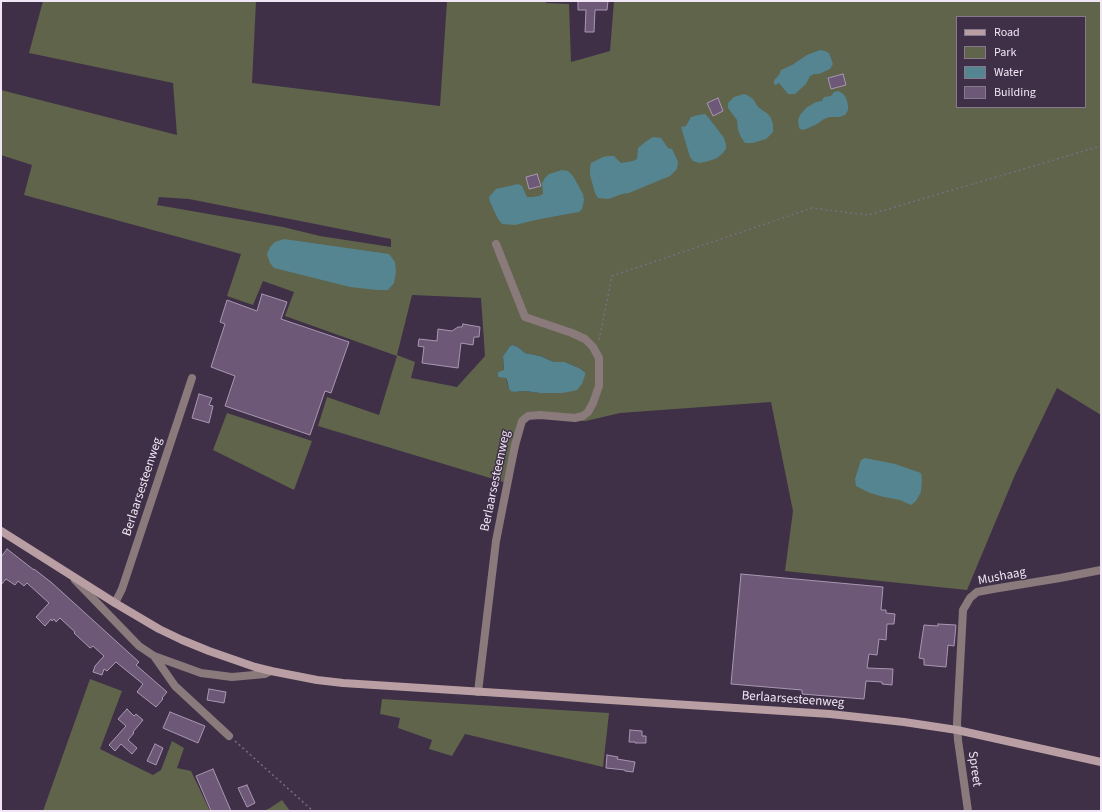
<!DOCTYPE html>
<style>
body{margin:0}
#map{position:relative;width:1102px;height:812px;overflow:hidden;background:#3f3047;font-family:"Source Sans 3",sans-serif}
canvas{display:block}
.frame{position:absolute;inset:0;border:2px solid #f0e6f5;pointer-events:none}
.legend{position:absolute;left:956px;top:16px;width:130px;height:92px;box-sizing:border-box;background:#3f3047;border:1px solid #86798d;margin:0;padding:5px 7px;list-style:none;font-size:12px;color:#f0e6f5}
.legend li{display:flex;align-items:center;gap:8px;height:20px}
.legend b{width:20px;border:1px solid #86798d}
</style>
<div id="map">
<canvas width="1102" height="812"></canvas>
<div class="frame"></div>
<ul class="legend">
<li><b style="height:5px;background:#b99fa3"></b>Road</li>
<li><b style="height:11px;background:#5f644b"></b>Park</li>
<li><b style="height:11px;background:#558590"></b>Water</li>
<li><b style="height:11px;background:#6d5878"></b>Building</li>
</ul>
</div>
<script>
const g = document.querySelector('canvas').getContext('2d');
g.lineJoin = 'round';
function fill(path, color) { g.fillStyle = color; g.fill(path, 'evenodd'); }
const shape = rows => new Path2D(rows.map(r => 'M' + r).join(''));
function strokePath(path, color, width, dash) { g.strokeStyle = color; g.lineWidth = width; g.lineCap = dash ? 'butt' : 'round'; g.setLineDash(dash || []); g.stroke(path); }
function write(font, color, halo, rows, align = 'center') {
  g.font = font + ' "Source Sans 3",sans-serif'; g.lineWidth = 3; g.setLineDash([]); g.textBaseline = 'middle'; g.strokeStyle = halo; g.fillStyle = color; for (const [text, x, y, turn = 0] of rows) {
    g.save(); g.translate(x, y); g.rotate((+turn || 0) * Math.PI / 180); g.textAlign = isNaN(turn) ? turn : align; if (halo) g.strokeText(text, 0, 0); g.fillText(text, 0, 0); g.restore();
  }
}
const green = shape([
 [43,1,256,1,252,83,440,106,447,1,546,1,546,3,569,4,571,62,610,51,614,1,1101,1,1101,415,1057,388,1015,475,967,590,785,571,793,511,771,402,620,413,586,421,531,418,525,422,510,484,318,426,327,397,379,415,397,356,285,316,294,292,263,281,253,305,227,296,241,254,24,195,32,165,1,155,1,90,177,135,173,83,29,53],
 [957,17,1085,17,1085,107,957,107],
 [159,197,189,199,391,239,391,247,320,236,283,227,157,205],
 [412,295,481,298,485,356,457,387,411,378,415,362,397,355],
 [513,345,518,347,525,353,540,356,554,362,565,362,579,368,585,372,563,393,540,393,525,391,514,392,509,389,506,378,498,372,504,371,503,356,510,346],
 [227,413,312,441,294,490,213,450],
 [90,679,122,691,100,749,153,775,161,770,172,741,184,748,177,768,191,771,210,811,43,811],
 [382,699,609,713,603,767,465,734,452,756,429,749,432,740,398,728,400,718,380,714],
 [282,800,290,811,264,811,270,808]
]);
const water = shape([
 [820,50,825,51,829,53,833,64,830,69,819,74,814,74,810,76,806,84,795,94,788,94,779,83,775,85,774,84,774,80,779,75,781,70,792,65,807,55],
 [838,91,842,93,845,96,847,101,848,106,848,110,845,115,839,117,830,117,824,119,817,124,806,129,802,130,799,128,798,120,800,115,806,108,816,102,822,101,824,97,831,96,834,92],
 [744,94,747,95,753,99,758,107,768,114,771,118,773,124,773,132,766,139,753,143,745,143,741,137,738,130,737,120,728,108,728,103,734,97],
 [705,114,708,117,724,138,726,144,726,149,722,154,717,158,709,161,700,163,693,161,690,157,681,127,686,126,691,117,698,115],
 [653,137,661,138,668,148,672,149,675,155,678,162,677,169,670,176,629,193,622,194,609,199,598,198,595,193,590,175,590,168,591,163,603,157,609,156,614,156,621,163,633,161,637,159,638,148,645,142],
 [562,170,568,171,573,176,583,194,584,200,582,209,579,212,540,219,515,225,502,224,498,219,490,202,489,197,496,189,518,184,522,186,527,197,532,197,539,196,543,194,542,183,545,178,549,174],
 [284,239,389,254,395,262,396,272,394,283,388,290,377,290,350,287,274,268,270,263,267,254,270,247,275,242],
 [513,345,518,347,525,353,540,356,554,362,565,362,579,368,585,372,585,375,582,384,577,390,563,393,540,393,525,391,514,392,511,391,509,389,507,380,506,378,498,377,498,372,504,370,503,356,510,346],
 [865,458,895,464,921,473,922,480,921,492,916,501,911,505,900,500,884,497,870,493,856,486,855,479,861,460]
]);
const building = shape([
 [578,1,608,1,607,10,595,10,594,32,585,32,586,10,578,10,578,1],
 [843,74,846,85,831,89,828,78,843,74],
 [718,98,723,111,713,116,707,103,718,98],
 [537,174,541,186,529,189,526,177,537,174],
 [262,294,287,302,281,319,349,342,331,393,325,391,310,435,225,406,235,376,211,367,225,324,220,322,227,300,257,311,262,294],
 [463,324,480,327,479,337,474,337,473,345,461,343,458,368,422,363,424,347,418,346,419,339,437,341,438,329,452,331,458,327,462,327,463,324],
 [199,394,212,398,209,405,213,406,209,423,192,418,199,394],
 [7,549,34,570,34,569,52,583,139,662,136,665,167,692,162,698,163,699,156,707,137,692,143,684,116,662,107,671,104,669,102,675,93,672,95,666,104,656,93,646,90,648,74,633,75,632,60,618,56,622,54,619,52,621,51,619,45,626,36,617,49,603,27,583,24,586,18,581,15,585,6,579,1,585,1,557,7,549],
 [741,574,883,587,881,610,886,610,886,613,895,614,894,624,887,624,886,640,879,639,877,655,869,654,867,668,893,669,892,685,882,684,882,682,866,681,864,699,802,694,802,690,731,684,741,574],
 [938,624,956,625,954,646,948,645,946,667,924,665,924,659,919,658,924,625,938,626,938,624],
 [209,689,226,692,224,703,207,700,209,689],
 [127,709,134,716,136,714,143,720,133,732,134,733,128,740,137,748,132,754,121,744,115,751,109,745,126,726,118,719,127,709],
 [170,712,205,726,198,743,163,728,170,712],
 [630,730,642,731,642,736,646,736,646,743,635,743,635,742,629,742,630,730],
 [155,744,163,748,156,765,147,761,155,744],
 [607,755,618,757,617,759,635,762,633,772,625,771,625,770,606,768,607,755],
 [213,769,231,811,211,811,196,776,213,769],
 [247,785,255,803,247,807,238,788,247,785]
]);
const path = shape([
 [599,340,612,276,812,208,868,215,1101,146],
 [235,741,313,811]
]);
const street = shape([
 [75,580,139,646,154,656,201,673,232,677,265,674,271,671],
 [115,603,122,589,192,378],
 [154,656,175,686,229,736],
 [478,692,496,541,515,445,522,421,528,416,540,415,575,418,583,416,588,412,593,403,599,386,599,358,593,347,585,339,572,333,525,317,496,244],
 [968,811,958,740,957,723,963,610,970,598,977,592,993,589,1060,578,1101,570]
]);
const secondary = shape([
 [1,531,115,603,159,629,182,640,209,651,255,667,271,671,317,680,343,683,830,714,904,722,957,730,1101,762]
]);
const streetNames = [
 ["Berlaarsesteenweg",496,481,-78],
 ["Berlaarsesteenweg",143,487,-72],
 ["Mushaag",1002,577,-11],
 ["Berlaarsesteenweg",793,700,4],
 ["Spreet",974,769,82]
];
fill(green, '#5f644b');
fill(water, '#558590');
fill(building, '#6d5878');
strokePath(building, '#a997b2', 1);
strokePath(path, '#7a6d81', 1.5, [2, 3]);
strokePath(street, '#8a7a7c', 8);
strokePath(secondary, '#b99fa3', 8);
write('13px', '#f0e6f5', '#3f3047', streetNames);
</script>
